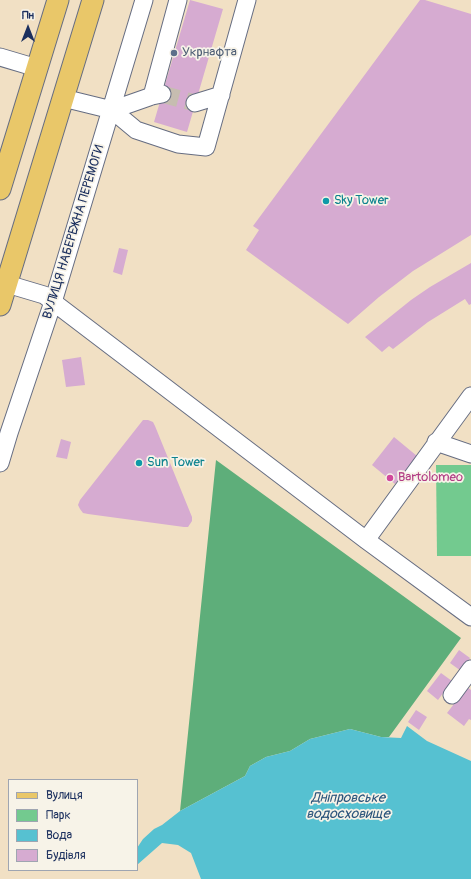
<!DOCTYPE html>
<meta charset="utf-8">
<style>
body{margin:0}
#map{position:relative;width:471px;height:879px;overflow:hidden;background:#f1e0c4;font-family:Pangolin,sans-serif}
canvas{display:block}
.legend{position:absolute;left:8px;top:779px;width:130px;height:92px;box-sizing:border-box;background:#f7f3e8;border:1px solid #9fa5b1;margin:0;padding:5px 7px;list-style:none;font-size:12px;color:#1b2f5e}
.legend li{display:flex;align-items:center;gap:8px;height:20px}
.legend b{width:20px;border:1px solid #9fa5b1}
.north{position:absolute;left:8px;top:8px;width:40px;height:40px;-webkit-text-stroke:3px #f7f3e8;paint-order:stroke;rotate:0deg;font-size:11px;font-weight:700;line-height:16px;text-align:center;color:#1b2f5e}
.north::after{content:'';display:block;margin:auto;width:14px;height:18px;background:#1b2f5e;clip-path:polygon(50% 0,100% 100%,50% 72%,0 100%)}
</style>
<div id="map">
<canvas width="471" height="879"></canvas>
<ul class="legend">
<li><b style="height:5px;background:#e9c769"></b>Вулиця</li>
<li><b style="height:11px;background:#73ca8f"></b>Парк</li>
<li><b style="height:11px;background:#56c1d1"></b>Вода</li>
<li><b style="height:11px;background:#d6abd1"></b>Будівля</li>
</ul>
<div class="north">Пн</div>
</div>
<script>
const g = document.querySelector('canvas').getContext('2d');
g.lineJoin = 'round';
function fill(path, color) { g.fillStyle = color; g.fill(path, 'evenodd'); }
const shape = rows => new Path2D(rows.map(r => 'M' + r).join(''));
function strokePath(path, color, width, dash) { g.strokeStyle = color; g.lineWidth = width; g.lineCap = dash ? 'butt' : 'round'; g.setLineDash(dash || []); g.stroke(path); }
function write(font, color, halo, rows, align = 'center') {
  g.font = font + ' Pangolin,sans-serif'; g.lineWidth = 3.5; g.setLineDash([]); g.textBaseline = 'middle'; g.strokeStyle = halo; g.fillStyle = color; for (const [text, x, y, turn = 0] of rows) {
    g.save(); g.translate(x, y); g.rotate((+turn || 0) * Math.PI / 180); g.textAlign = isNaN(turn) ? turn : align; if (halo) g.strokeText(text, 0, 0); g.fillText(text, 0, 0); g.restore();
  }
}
const green = shape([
 [436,465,471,465,471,556,437,556]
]);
const forest = shape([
 [216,460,461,638,389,737,381,737,350,729,310,739,290,751,266,757,250,766,245,776,180,811]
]);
const water = shape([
 [407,726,427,741,471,761,471,879,201,879,191,853,178,845,162,843,137,865,137,848,143,839,154,829,162,825,180,811,245,776,250,766,266,757,290,751,310,739,350,729,381,737,401,738]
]);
const building = shape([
 [190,0,223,9,187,132,154,122],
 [420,0,425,0,471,14,471,235,413,271,379,297,348,324,246,250,259,230,253,226],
 [119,248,128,250,122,275,113,272],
 [471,263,471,304,469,305,465,299,428,322,393,349,389,346,382,352,365,337,411,300,430,287],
 [81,357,85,385,66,387,62,360],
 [143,420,148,420,153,422,155,426,192,517,192,521,188,527,184,527,88,514,83,513,80,509,78,505,80,500],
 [394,437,417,456,395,484,372,465],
 [61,439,71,442,67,459,56,457],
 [459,650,470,658,461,671,450,663],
 [441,673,452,681,438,700,427,691],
 [467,687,471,690,471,720,469,719,464,726,447,713],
 [416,710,427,717,419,730,408,722]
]);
const minorTunnel = shape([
 [162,94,195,103]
]);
const minor = shape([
 [0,57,37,68],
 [152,96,178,0],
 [63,98,112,110,136,130,178,144,206,147,247,0],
 [195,103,221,95],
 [112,110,152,96,162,94],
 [7,284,44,295,366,540,471,617],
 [436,442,471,454],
 [0,463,9,433,53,302,144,0],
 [366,540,471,396],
 [452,695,471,669]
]);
const major = shape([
 [0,189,58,0],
 [0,305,93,0]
]);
const markers = [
 [174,53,4,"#5c6f8a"],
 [326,201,4,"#0f9aa8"],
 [139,463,4,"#0f9aa8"],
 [390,478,4,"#d1479c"]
];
const serviceNames = [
 ["Укрнафта",182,53]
];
const cultureNames = [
 ["Sky Tower",334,201],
 ["Sun Tower",147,463]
];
const streetNames = [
 ["ВУЛИЦЯ НАБЕРЕЖНА ПЕРЕМОГИ",74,232,-73]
];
const hotelNames = [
 ["Bartolomeo",398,478]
];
const waterNames = [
 ["Дніпровське",348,798],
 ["водосховище",348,814]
];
fill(green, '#73ca8f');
fill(forest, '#5eae7a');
fill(water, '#56c1d1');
fill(building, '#d6abd1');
strokePath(minorTunnel, '#c6bdb0', 17, [17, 8]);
strokePath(minor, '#666d82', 19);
strokePath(major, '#666d82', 23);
strokePath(minor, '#fff', 17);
strokePath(major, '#e9c769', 21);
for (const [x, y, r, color] of markers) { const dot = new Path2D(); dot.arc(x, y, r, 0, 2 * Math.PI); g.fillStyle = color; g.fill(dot); strokePath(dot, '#f7f3e8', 1.5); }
write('13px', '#4e5e75', '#f7f3e8', serviceNames, 'left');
write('13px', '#0d838f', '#f7f3e8', cultureNames, 'left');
write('13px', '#1b2f5e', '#f7f3e8', streetNames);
write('13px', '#b23c85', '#f7f3e8', hotelNames, 'left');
write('italic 14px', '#2a547b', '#f7f3e8', waterNames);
</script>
